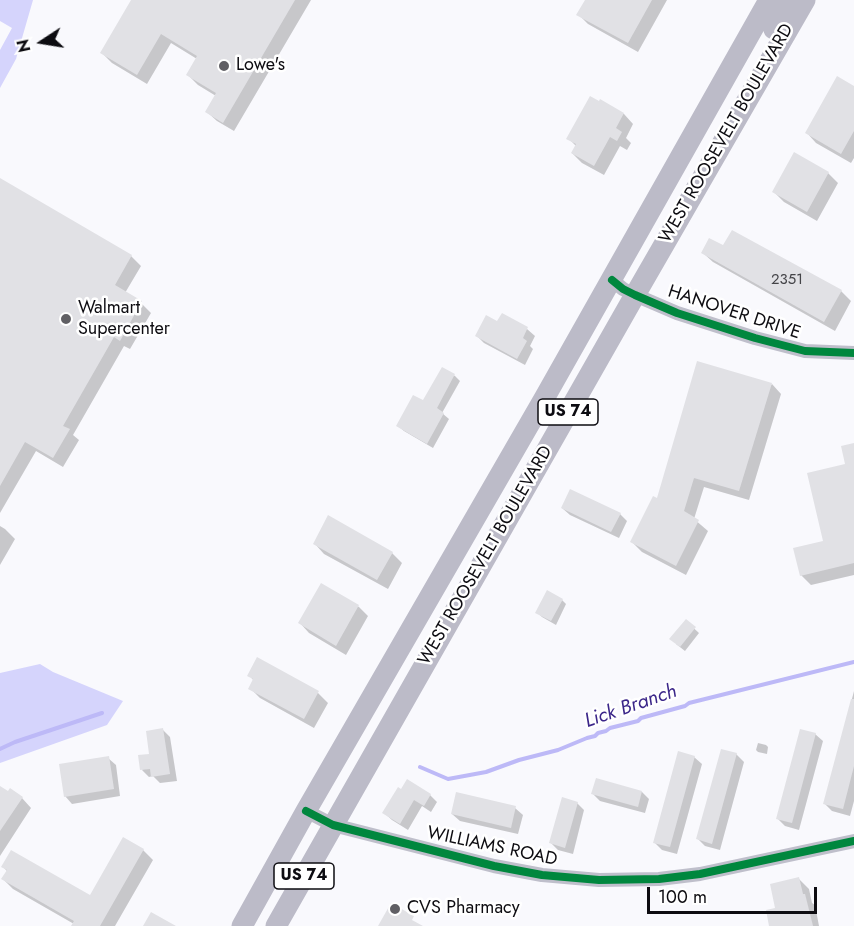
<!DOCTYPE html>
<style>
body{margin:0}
#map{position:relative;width:854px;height:926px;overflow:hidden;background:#f9f9fd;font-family:Jost,sans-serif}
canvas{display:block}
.north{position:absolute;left:12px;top:12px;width:60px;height:60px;-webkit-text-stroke:4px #fff;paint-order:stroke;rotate:258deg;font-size:16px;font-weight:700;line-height:24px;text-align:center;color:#0d0c11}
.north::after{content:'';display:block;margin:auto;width:21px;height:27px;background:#0d0c11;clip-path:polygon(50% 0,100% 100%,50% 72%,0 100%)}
.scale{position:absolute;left:647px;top:887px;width:170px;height:27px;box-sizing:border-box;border:3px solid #0d0c11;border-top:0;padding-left:8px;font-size:18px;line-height:21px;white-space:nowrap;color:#0d0c11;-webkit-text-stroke:4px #fff;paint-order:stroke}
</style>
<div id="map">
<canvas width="854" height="926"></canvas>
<div class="north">N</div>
<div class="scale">100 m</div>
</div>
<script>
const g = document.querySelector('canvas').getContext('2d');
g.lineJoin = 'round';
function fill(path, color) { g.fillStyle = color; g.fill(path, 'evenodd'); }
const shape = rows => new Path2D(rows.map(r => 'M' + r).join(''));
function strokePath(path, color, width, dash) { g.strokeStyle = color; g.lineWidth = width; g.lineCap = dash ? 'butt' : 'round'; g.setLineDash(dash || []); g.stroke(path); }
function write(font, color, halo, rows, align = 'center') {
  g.font = font + ' Jost,sans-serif'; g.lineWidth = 5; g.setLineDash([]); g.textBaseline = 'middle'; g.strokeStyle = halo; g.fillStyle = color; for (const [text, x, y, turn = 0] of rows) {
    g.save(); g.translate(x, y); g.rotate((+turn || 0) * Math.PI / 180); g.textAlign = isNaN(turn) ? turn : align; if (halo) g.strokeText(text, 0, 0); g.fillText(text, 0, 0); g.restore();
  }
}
const forest = shape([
 [0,0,33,0,16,59,0,88,0,50,12,28,0,21],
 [40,664,53,672,123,701,107,725,0,763,0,673]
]);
const shadow = shape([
 [133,0,311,0,234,131,217,121,207,112,216,96,198,85,188,75,197,59,171,43,147,84,112,63,102,53],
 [586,0,667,0,638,52,588,24,578,14],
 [854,88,854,158,851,163,816,143,807,133],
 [601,101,624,114,633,124,626,138,631,143,627,150,620,146,604,175,582,163,572,153,576,146,568,138],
 [795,154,828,173,838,183,817,221,784,202,774,192],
 [0,180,131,256,141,266,125,293,141,303,151,313,130,349,124,346,73,435,79,440,63,467,36,451,0,513],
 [703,253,841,291,851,301,835,331,713,262],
 [502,315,527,329,535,336,530,346,533,349,525,365,484,343,477,336,498,323],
 [443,369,455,376,460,381,442,413,449,419,433,448,404,431,398,426,424,402],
 [772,384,781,394,749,500,704,487,694,519,708,531,686,575,642,552,632,542,658,500],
 [854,444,854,575,811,585,801,575,825,542],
 [562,508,620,514,627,521,619,538,570,515],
 [0,526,5,529,15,539,0,565],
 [315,544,392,553,402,563,388,589,324,554],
 [322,585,359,607,368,616,346,655,309,633,300,623],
 [562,600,566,604,556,625,542,617,537,612],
 [686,621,699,633,685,651,676,644],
 [257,659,318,693,328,703,314,728,260,698,250,688,254,681,249,675],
 [854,691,854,801,850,816,832,811,825,804],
 [163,730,170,737,177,781,160,783,153,776,149,777,142,770,151,755],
 [815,734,823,741,799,830,785,826,778,819],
 [758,743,766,745,768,747,767,754,758,752,756,750],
 [736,754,744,762,720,850,705,846,698,839],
 [694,757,702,764,677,854,662,850,654,842],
 [108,758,116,765,120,796,72,804,65,796],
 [0,788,22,798,31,808,0,856],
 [398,789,430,795,437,802,431,812,422,806,408,830,392,820,384,813],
 [642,792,649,799,645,813,600,801,593,794],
 [577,803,584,810,573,854,558,850,551,843],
 [515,808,523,815,518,834,460,821,452,814],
 [143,850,153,860,115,926,73,926,74,924,13,889,3,879,8,872,3,867,90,897],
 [799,879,809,889,812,903,815,905,819,926,771,926,777,909]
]);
const stream = shape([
 [0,749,15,742,102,713],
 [420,767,448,779,486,772,519,760,558,750,587,738,595,736,598,733,606,731,610,728,638,721,641,718,685,706,689,703,854,662]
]);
const building = shape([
 [131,0,295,0,223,123,205,112,216,93,186,75,197,56,161,34,137,75,100,53],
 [585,0,652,0,628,43,576,15],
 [837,76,854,86,854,131,841,154,805,133],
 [590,96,599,101,600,99,624,113,616,128,622,132,617,141,610,137,594,166,571,153,576,144,566,139],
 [794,152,829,172,807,212,772,192],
 [0,178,132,255,115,285,142,301,120,341,114,337,63,426,70,429,53,458,25,442,0,486],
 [732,230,842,290,824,322,701,253,709,238,723,245],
 [502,313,528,327,523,338,527,341,517,359,475,336,486,315,497,321],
 [697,361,772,383,739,491,694,478,684,511,699,520,676,566,630,542,653,496,657,498],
 [442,367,455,374,437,408,444,413,427,444,396,426,413,395,423,400],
 [854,443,854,563,800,576,793,548,823,541,807,473,845,464,841,446],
 [570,489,621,513,611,532,561,508],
 [328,515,393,552,377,580,313,544],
 [321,583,359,605,336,646,298,623],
 [547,590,563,599,551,621,535,613],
 [686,619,696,627,680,647,669,639],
 [257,657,319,691,304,719,248,689,253,679,247,676],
 [851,699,854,699,854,766,843,809,823,804],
 [163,728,170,774,151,777,150,769,140,770,138,755,149,754,146,731],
 [800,729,816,733,792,823,776,819],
 [721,749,737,753,712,844,696,839],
 [678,751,695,756,670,847,653,843],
 [109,756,114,789,64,797,59,764],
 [596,778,642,791,638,807,591,794],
 [407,779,431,794,424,806,414,800,400,824,382,813,398,787,401,789],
 [0,786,8,791,10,788,23,797,0,831],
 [456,792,516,806,511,828,451,814],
 [562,797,578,802,565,848,549,843],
 [123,837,144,849,100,926,71,926,74,921,1,879,7,870,1,867,11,850,90,895],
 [799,877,803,894,805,894,813,926,769,926,766,910,775,908,770,884],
 [391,903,414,916,412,920,423,926,378,926],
 [151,912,176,926,143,926]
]);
const minor = shape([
 [612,280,623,289,635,295,677,313,755,338,805,351,854,353],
 [306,811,333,825,494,866,542,875,599,880,659,879,700,874,854,841]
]);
const highway = shape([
 [785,35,774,29,776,16,785,0],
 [242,926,306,811,545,397,769,0],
 [276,926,635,295,805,0]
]);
const cycleway = shape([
 [612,280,623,289,635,295,677,313,755,338,805,351,854,353],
 [306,811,333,825,494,866,542,875,599,880,659,879,700,874,854,841]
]);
const markers = [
 [224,66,6,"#605f64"],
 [66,319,6,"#605f64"],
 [395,909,6,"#605f64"]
];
const numberNames = [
 ["2351",787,280]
];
const shields = [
 [568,412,60],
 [304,876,60]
];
const shieldNames = [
 ["US 74",568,412],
 ["US 74",304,876]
];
const poiNames = [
 ["Lowe's",236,66],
 ["Walmart",78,309],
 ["Supercenter",78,330],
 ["CVS Pharmacy",407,909]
];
const streetNames = [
 ["WEST ROOSEVELT BOULEVARD",727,134,-60],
 ["HANOVER DRIVE",734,313,18],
 ["WEST ROOSEVELT BOULEVARD",486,556,-60],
 ["WILLIAMS ROAD",492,847,12]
];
const waterNames = [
 ["Lick Branch",631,707,-19]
];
fill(forest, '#d5d4fc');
fill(shadow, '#0003');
strokePath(stream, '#bdb9f7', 4);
fill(building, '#e1e1e5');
strokePath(minor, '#bfbfcb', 14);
strokePath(highway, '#bcbbc8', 21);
strokePath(cycleway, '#00873e', 8);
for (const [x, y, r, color] of markers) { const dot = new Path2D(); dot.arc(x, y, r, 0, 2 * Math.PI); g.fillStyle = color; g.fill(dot); strokePath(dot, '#fff', 2); }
write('15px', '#444448', null, numberNames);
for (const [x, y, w] of shields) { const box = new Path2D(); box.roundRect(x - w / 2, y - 13, w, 26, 4.5); g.fillStyle = '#fff'; g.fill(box); strokePath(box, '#0d0c11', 1.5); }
write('bold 16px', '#0d0c11', null, shieldNames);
write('18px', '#0d0c11', '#fff', poiNames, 'left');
write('18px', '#0d0c11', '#fff', streetNames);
write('italic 20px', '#3b2689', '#fff', waterNames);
</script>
